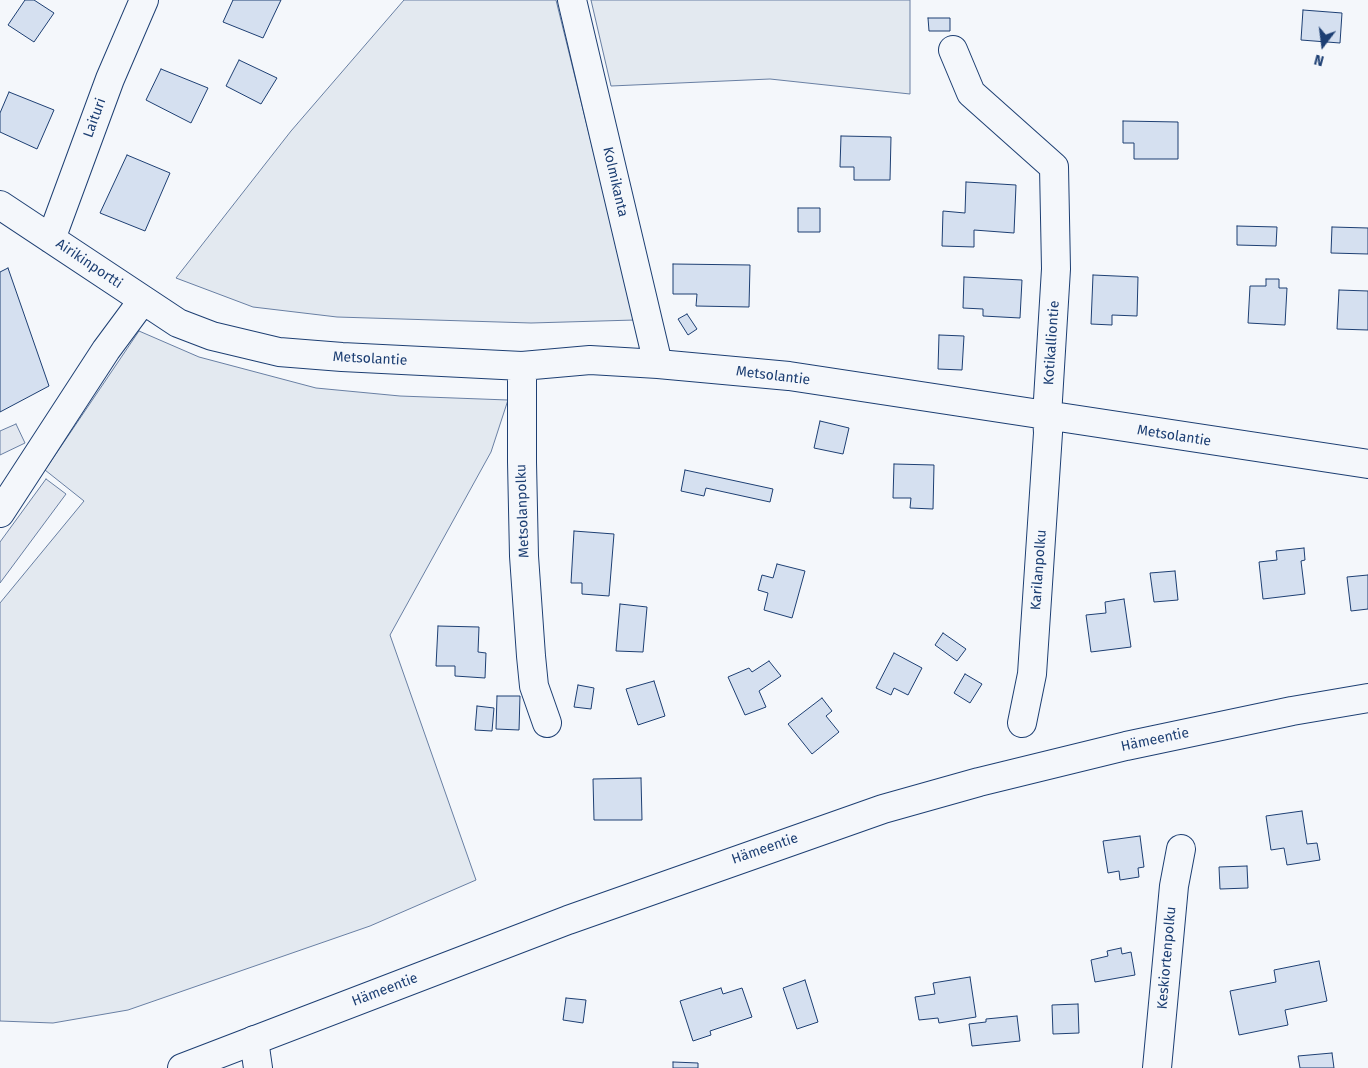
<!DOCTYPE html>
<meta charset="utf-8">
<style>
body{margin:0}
#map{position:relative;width:1368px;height:1068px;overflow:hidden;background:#f4f7fb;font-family:"Fira Sans",sans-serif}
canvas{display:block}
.north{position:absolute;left:1298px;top:20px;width:50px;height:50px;-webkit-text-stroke:4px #f4f7fb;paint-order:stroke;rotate:195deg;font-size:14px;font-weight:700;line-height:20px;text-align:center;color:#1d3f73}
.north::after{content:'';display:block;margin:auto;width:18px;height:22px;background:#1d3f73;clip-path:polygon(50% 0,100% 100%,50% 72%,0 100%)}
</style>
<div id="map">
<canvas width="1368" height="1068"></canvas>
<div class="north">N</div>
</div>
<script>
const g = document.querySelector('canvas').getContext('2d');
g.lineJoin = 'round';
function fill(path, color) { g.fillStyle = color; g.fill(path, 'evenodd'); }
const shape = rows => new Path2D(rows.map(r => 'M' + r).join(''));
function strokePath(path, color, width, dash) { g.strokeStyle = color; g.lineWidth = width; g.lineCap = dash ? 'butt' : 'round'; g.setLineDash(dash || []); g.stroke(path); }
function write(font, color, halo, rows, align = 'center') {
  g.font = font + ' "Fira Sans",sans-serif'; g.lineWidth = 4; g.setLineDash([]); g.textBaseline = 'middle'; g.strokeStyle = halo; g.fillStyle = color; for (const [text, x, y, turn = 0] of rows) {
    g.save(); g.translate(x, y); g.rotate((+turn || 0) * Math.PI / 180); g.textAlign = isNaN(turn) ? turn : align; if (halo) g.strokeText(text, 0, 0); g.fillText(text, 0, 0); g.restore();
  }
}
const green = shape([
 [404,0,556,0,635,320,531,323,337,317,253,307,176,278,291,131,404,0],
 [591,0,910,0,910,94,770,79,611,86,591,0],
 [139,331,199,357,316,388,400,396,508,400,491,452,390,635,476,880,370,926,128,1010,53,1023,0,1021,0,603,84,501,45,470,139,331]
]);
const parking = shape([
 [16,424,25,443,0,455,0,431,16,424],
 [46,479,66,494,0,583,0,542,46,479]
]);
const building = shape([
 [25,0,34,0,54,13,34,42,8,25,25,0],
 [233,0,281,0,263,38,223,22,233,0],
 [1303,10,1342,13,1340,43,1301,40,1303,10],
 [928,18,950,18,950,31,929,31,928,18],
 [239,60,277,78,261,104,226,86,239,60],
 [161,69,208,88,191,123,146,100,161,69],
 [9,92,54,110,37,149,0,132,0,113,9,92],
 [1123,121,1178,122,1178,159,1134,159,1134,143,1123,143,1123,121],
 [841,136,891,137,890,180,854,180,854,167,840,167,841,136],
 [127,155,170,173,145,231,100,213,127,155],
 [966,182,1016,185,1014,233,974,230,974,247,942,246,943,211,965,213,966,182],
 [798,208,820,208,820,232,798,232,798,208],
 [1237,226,1277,227,1276,246,1237,245,1237,226],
 [1332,227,1368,228,1368,254,1331,253,1332,227],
 [673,264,750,265,749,307,696,306,697,294,673,294,673,264],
 [8,268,49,386,0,412,0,272,8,268],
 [1093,275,1138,277,1137,316,1112,315,1112,325,1091,324,1093,275],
 [964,277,1022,280,1020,318,983,316,983,309,963,308,964,277],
 [1266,279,1279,279,1279,288,1287,288,1285,325,1248,323,1250,286,1266,286,1266,279],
 [1339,290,1368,291,1368,330,1337,329,1339,290],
 [687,314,697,329,688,335,678,319,687,314],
 [939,335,964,336,962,370,938,369,939,335],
 [820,421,849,428,843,454,814,448,820,421],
 [894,464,934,465,933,509,910,508,911,498,893,498,894,464],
 [685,470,773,489,770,502,706,488,704,496,681,491,685,470],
 [574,531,614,534,609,596,582,594,582,583,571,583,574,531],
 [1304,548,1305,560,1301,561,1305,594,1263,599,1259,562,1277,560,1276,551,1304,548],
 [777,564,805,571,792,618,764,610,768,593,758,590,762,575,773,578,777,564],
 [1175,571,1178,600,1154,602,1150,573,1175,571],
 [1368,575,1368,609,1351,611,1347,577,1368,575],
 [1124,599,1131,647,1091,652,1086,615,1106,613,1105,602,1124,599],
 [620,604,647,607,643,652,616,651,620,604],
 [438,626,479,627,478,652,486,653,485,678,455,676,455,666,436,666,438,626],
 [943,633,966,649,957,661,935,645,943,633],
 [894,653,922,668,908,695,894,688,891,695,876,688,894,653],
 [769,661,781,676,759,691,766,707,745,715,728,677,749,668,752,672,769,661],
 [965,674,982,684,970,703,954,693,965,674],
 [654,681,665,716,638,725,626,689,654,681],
 [578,685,594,688,591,709,574,707,578,685],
 [497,696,520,696,519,730,496,729,497,696],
 [822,698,832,711,826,716,839,732,812,754,788,724,822,698],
 [477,706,494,708,492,731,475,730,477,706],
 [641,778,642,820,594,820,593,779,641,778],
 [1302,811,1307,844,1317,843,1320,860,1287,865,1284,848,1271,850,1266,816,1302,811],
 [1140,836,1144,867,1138,868,1139,877,1120,880,1119,871,1108,873,1103,841,1140,836],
 [1247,866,1248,888,1220,889,1219,867,1247,866],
 [1121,948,1122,954,1131,952,1135,975,1095,982,1091,960,1108,956,1107,951,1121,948],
 [1319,961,1327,1001,1285,1010,1288,1025,1239,1035,1230,991,1276,982,1274,970,1319,961],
 [970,977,976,1017,939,1023,938,1018,919,1020,915,997,935,994,933,983,970,977],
 [805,980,818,1022,797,1029,783,988,805,980],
 [721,988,723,994,742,988,752,1017,710,1031,711,1035,693,1041,680,1001,721,988],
 [566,998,586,1000,583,1023,563,1020,566,998],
 [1078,1004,1079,1033,1053,1034,1052,1005,1078,1004],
 [1017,1016,1020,1041,972,1046,969,1024,986,1022,986,1019,1017,1016],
 [1332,1053,1334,1068,1300,1068,1298,1056,1332,1053],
 [673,1062,698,1063,698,1068,673,1068,673,1062]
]);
const minor = shape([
 [572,0,658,364],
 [953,50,971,93,1054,167,1056,269,1047,416,1048,433,1032,674,1022,723],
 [0,205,178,323,212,336,279,352,342,357,522,366,590,360,658,364,789,376,1368,464],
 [51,239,110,79,144,0],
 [522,366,522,462,524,556,531,656,534,686,547,723],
 [0,513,106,350,143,300],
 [254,1040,258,1068],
 [1157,1068,1174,886,1181,849]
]);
const highway = shape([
 [182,1068,568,920,883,809,979,782,1126,746,1292,711,1368,698]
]);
const streetNames = [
 ["Laituri",95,118,-70],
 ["Kolmikanta",615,182,77],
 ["Airikinportti",89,264,34],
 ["Kotikalliontie",1052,343,-86],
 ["Metsolantie",370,359,3],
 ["Metsolantie",773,376,7],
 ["Metsolantie",1174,436,9],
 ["Metsolanpolku",523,511,-92],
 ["Karilanpolku",1039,570,-86],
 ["Hämeentie",1155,740,-12],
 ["Hämeentie",765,849,-19],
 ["Keskiortenpolku",1167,958,-85],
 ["Hämeentie",385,990,-21]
];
fill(green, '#e3e9f0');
strokePath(green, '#687fa3', 1);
fill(parking, '#e3e8f0');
strokePath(parking, '#687fa3', 1);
fill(building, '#d5e0f0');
strokePath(building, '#1d3f73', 1);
strokePath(minor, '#1d3f73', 30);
strokePath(highway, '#1d3f73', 30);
strokePath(minor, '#f4f7fb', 28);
strokePath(highway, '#f4f7fb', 28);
write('14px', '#1d3f73', '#f4f7fb', streetNames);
</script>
